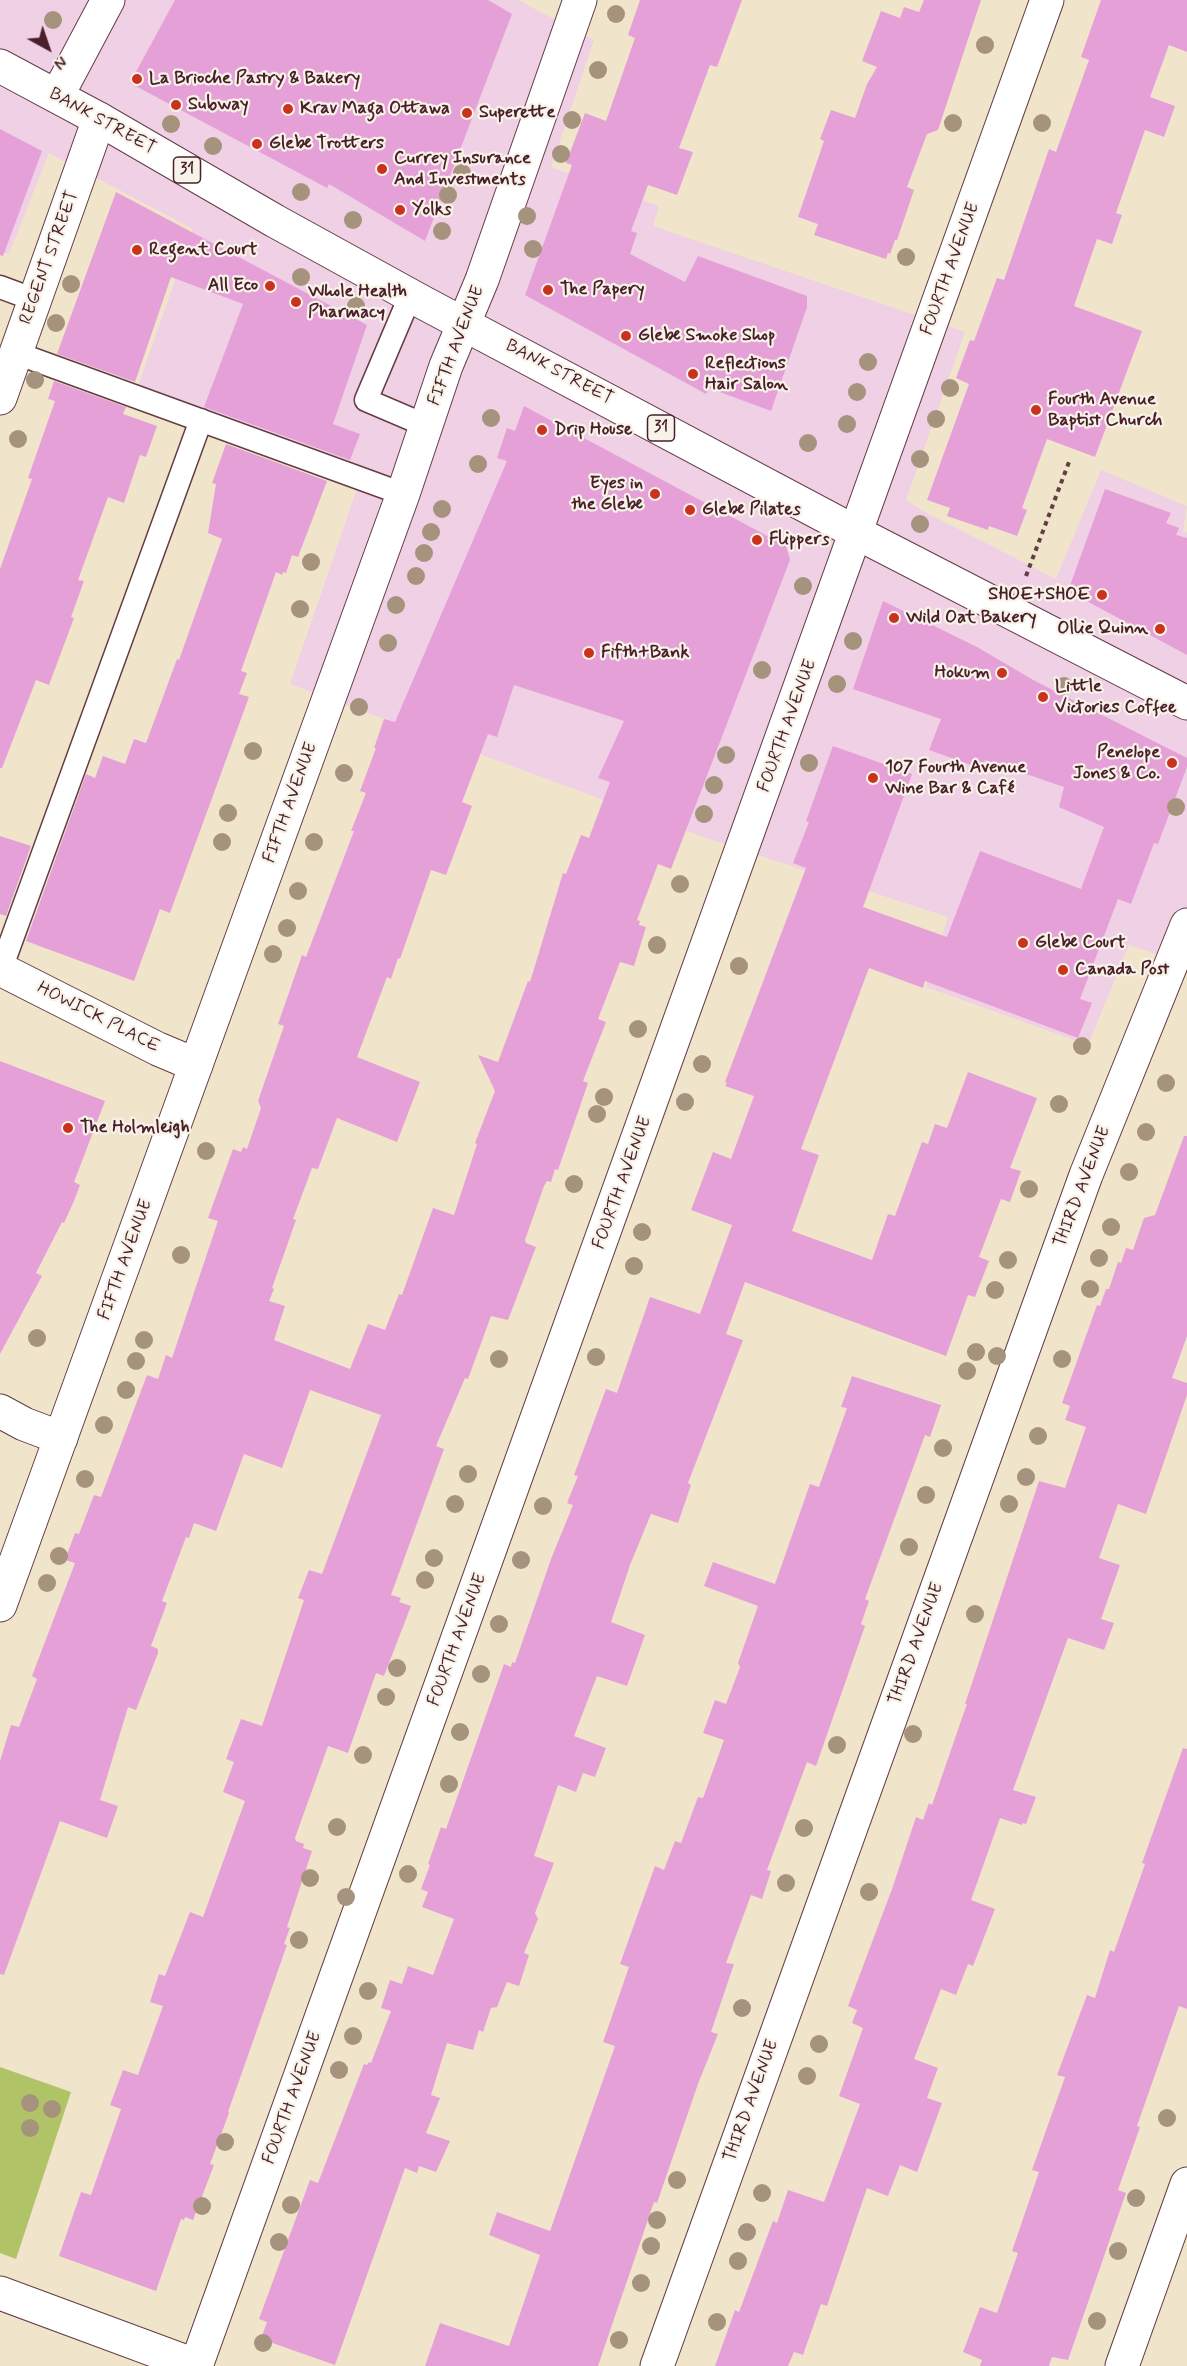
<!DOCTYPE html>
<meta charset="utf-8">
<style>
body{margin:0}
#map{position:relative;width:1187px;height:2366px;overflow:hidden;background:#f0e5cb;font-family:Mynerve,sans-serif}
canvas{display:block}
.north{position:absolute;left:18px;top:18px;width:60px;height:60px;-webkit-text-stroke:4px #f7f3e8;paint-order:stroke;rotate:140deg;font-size:16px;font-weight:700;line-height:24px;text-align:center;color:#4a1f2b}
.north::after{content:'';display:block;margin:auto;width:21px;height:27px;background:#4a1f2b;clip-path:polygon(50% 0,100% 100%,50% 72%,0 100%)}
</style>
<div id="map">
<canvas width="1187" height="2366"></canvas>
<div class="north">N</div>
</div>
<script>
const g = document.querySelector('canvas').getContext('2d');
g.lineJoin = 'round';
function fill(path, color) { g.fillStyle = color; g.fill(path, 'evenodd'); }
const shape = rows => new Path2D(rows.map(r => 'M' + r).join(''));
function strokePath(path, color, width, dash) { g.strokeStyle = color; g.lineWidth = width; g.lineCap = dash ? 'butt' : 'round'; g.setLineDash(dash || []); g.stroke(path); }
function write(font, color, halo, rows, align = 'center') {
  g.font = font + ' Mynerve,sans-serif'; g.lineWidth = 4.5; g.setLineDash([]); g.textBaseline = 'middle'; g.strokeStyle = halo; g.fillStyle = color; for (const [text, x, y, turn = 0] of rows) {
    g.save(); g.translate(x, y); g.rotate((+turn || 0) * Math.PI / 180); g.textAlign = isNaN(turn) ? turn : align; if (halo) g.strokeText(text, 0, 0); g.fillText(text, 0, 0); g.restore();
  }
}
const built = shape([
 [0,0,518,0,594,40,551,167,659,206,653,226,965,332,906,500,925,512,1056,579,1101,470,1187,506,1183,531,1187,532,1187,964,1129,945,1088,1045,926,987,948,917,709,839,290,684,361,477,133,400,193,229,49,153,9,254,0,251]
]);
const green = shape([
 [0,2067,71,2092,16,2259,0,2253]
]);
const building = shape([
 [175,0,488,0,512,14,425,241,329,184,327,188,130,83],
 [640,0,742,0,717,67,710,65,679,148,693,152,677,195,648,185,631,231,637,233,630,254,685,282,698,256,807,296,807,307,771,411,709,388,706,394,525,295,572,165,566,163,585,113,606,121,635,38,628,35],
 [924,0,981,0,938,130,927,134,907,187,914,190,897,240,895,240,890,254,888,253,886,259,814,235,818,224,798,217,824,141,820,139,831,110,855,118,867,84,877,67,862,61,881,11,900,18,904,7,919,12],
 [1101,0,1187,0,1187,52,1169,45,1150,97,1175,106,1164,137,1145,130,1116,213,1122,215,1112,244,1097,239,1074,306,1142,331,1095,457,1047,439,1022,508,1027,510,1017,536,989,526,988,530,947,516,950,508,927,500,969,384,956,378,970,340,974,341,997,278,1004,280,1049,149,1056,152,1089,60,1081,57],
 [0,129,42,151,3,256,0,255],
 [116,192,367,325,333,424,360,434,350,460,204,407,243,304,171,277,135,382,57,354],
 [54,381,126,407,123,414,157,426,146,457,140,455,124,503,108,497,78,580,84,581,71,617,74,618,49,685,36,680,2,768,0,768,0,569,32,479,28,478,55,401,48,399],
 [524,406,786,546,790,560,671,869,658,864,637,920,640,921,639,925,646,927,634,966,620,962,598,1019,606,1022,583,1081,588,1083,558,1170,555,1169,551,1182,547,1181,544,1186,525,1240,526,1243,536,1247,508,1320,491,1316,468,1379,465,1378,436,1446,444,1449,391,1595,401,1598,399,1602,411,1606,384,1676,376,1673,348,1753,328,1746,295,1838,296,1841,304,1844,303,1848,312,1851,287,1927,290,1928,284,1944,287,1945,228,2112,229,2113,210,2164,214,2165,193,2220,185,2217,184,2220,181,2219,156,2291,59,2256,81,2192,91,2195,121,2109,110,2105,123,2070,138,2075,163,2006,150,2002,159,1974,165,1976,190,1912,203,1917,245,1801,223,1792,234,1762,226,1759,241,1719,262,1726,304,1600,298,1598,309,1570,322,1574,381,1415,310,1390,282,1468,244,1454,216,1531,194,1523,189,1538,186,1537,162,1601,167,1603,151,1646,158,1649,158,1653,136,1710,128,1707,100,1800,118,1806,107,1838,60,1821,4,1975,0,1974,0,1761,11,1725,19,1727,37,1679,32,1676,75,1563,65,1560,75,1533,79,1534,94,1495,101,1497,147,1375,158,1379,166,1355,172,1358,218,1221,208,1218,233,1149,241,1152,243,1147,247,1149,261,1108,258,1101,284,1026,278,1024,302,955,306,957,354,831,351,831,366,793,360,791,376,748,374,748,384,719,395,722,507,461,497,458,507,428,515,431],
 [514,685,624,721,598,778,610,782,589,838,581,835,566,874,563,873,530,982,528,981,498,1062,478,1055,495,1091,475,1143,477,1144,454,1215,433,1208,402,1295,399,1294,385,1330,368,1324,350,1369,274,1340,285,1306,269,1301,274,1289,272,1288,296,1220,293,1219,312,1168,318,1169,337,1118,397,1142,420,1082,357,1057,387,977,391,979,398,958,400,959,431,870,446,875,472,806,462,802,488,734,497,737],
 [226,444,327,481,298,557,292,555,286,573,283,572,282,575,276,572,241,671,247,673,239,694,249,697,170,913,160,909,134,981,26,941,86,774,95,778,103,756,125,764,134,739,146,743,177,659,179,660,222,539,208,533,216,484,212,483],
 [1105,489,1171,513,1166,523,1179,528,1176,535,1187,538,1187,655,1068,591],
 [883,601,977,647,1035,681,1187,758,1187,767,1158,844,1154,843,1131,904,1118,899,1080,999,1092,1003,1078,1038,925,981,923,988,869,968,801,1149,819,1155,792,1231,872,1260,888,1214,895,1216,922,1142,928,1144,935,1124,947,1128,968,1072,1037,1098,1010,1168,1021,1171,1010,1202,1001,1199,979,1257,989,1261,975,1297,968,1295,946,1356,745,1282,726,1334,743,1340,688,1483,691,1485,678,1523,651,1514,630,1565,611,1622,645,1635,627,1686,597,1676,574,1736,606,1748,595,1777,583,1773,576,1792,558,1785,534,1856,554,1863,535,1913,538,1919,524,1953,529,1955,519,1986,507,1982,497,2007,491,2008,483,2032,479,2030,473,2050,447,2043,431,2095,440,2098,426,2133,450,2141,436,2172,419,2166,417,2173,405,2168,335,2365,261,2339,267,2322,259,2319,310,2180,318,2183,364,2064,367,2065,369,2062,371,2063,391,2011,381,2008,390,1980,402,1984,408,1966,433,1975,454,1919,422,1907,428,1892,421,1889,430,1865,428,1864,441,1827,446,1829,504,1664,511,1667,512,1662,515,1663,551,1559,573,1505,567,1503,578,1476,574,1475,606,1389,617,1393,650,1297,700,1314,732,1225,691,1210,713,1152,731,1159,754,1096,725,1086,727,1083,725,1082,806,868,793,863,809,822,806,821,833,746,912,774,863,907,947,937,980,851,1081,889,1104,827,1059,807,1064,787,985,760,982,769,929,750,941,719,853,689],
 [0,836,31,846,6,916,0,914],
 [0,1061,105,1101,74,1182,80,1185,74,1201,64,1223,62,1222,36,1273,42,1276,0,1354],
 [1184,1136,1187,1136,1187,1336,1172,1378,1187,1383,1187,1395,1146,1514,1118,1504,1099,1558,1120,1565,1101,1619,1114,1623,1104,1650,1068,1638,1013,1790,1036,1797,1026,1824,1023,1823,1022,1825,1000,1818,971,1900,995,1909,973,1966,968,1964,956,1995,941,1989,914,2059,938,2068,927,2098,942,2103,917,2172,900,2165,888,2196,867,2188,827,2306,821,2304,803,2355,794,2352,788,2366,715,2366,735,2310,739,2312,773,2221,777,2223,788,2190,824,2202,860,2104,839,2096,863,2028,852,2023,857,2010,848,2006,892,1889,916,1817,923,1820,929,1803,932,1805,963,1715,967,1704,965,1704,1039,1481,1065,1488,1086,1427,1065,1420,1070,1406,1062,1403,1097,1305,1100,1306,1106,1289,1109,1289,1118,1262,1121,1263,1126,1248,1133,1250,1144,1218,1155,1215],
 [852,1376,941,1405,930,1437,925,1435,865,1599,869,1601,861,1624,865,1626,816,1766,807,1762,767,1870,771,1871,762,1899,751,1895,726,1963,734,1964,711,2032,718,2034,698,2084,657,2203,654,2202,598,2366,425,2366,440,2323,509,2346,540,2255,489,2235,497,2212,550,2231,615,2046,603,2042,629,1967,620,1964,655,1866,664,1870,675,1841,681,1843,698,1797,703,1798,724,1740,703,1733,715,1700,726,1704,740,1667,738,1663,758,1606,704,1586,713,1562,775,1584,810,1484,819,1487,847,1408,841,1407],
 [1183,1748,1187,1749,1187,2009,1179,2006,1137,2126,1140,2127,1118,2190,1126,2193,1068,2360,1052,2357,1049,2366,980,2366,982,2360,963,2352,980,2307,997,2313,1018,2253,1012,2251,1039,2172,1032,2170,1065,2077,1057,2075,1087,1995,1095,1998,1110,1950,1114,1952,1145,1864,1142,1863]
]);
const path = shape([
 [1026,576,1069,462]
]);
const lane = shape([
 [0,287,35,300],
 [411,294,366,400,427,426],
 [16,353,403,494],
 [1,969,201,420]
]);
const street = shape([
 [57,96,108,0],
 [0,398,99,119],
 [0,969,158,1049,196,1065],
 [0,1411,24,1424,61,1438],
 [0,2293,197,2366],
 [196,2366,1047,0],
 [657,2366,1086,1175,1187,925],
 [1122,2366,1187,2184]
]);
const secondary = shape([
 [0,1605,403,494,446,366,482,280,580,0]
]);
const primary = shape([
 [0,66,99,119,275,221,424,303,857,533,1187,703]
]);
const trees = [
 [616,14],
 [53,20],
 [985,45],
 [598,70],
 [572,120],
 [953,123],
 [1042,123],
 [171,124],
 [213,146],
 [561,154],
 [462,173],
 [301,192],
 [448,195],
 [527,216],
 [353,220],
 [442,231],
 [533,249],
 [906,257],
 [301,277],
 [71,284],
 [356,306],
 [56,323],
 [868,362],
 [35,380],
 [950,388],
 [857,392],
 [491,418],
 [936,419],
 [847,424],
 [18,439],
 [808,443],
 [920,459],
 [478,464],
 [442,509],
 [920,524],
 [431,532],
 [424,553],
 [311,562],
 [416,576],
 [803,586],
 [396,605],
 [300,609],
 [853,641],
 [388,643],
 [762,670],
 [837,684],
 [1064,686],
 [359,707],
 [253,751],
 [726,755],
 [809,763],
 [344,773],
 [714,785],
 [1176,807],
 [228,813],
 [704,814],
 [222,842],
 [314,842],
 [680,884],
 [298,891],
 [287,928],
 [657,945],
 [273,954],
 [739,966],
 [638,1029],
 [1082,1046],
 [702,1064],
 [1166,1083],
 [604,1097],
 [685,1102],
 [1059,1104],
 [597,1114],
 [1146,1132],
 [206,1151],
 [1129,1172],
 [574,1184],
 [1029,1189],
 [1111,1227],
 [642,1232],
 [181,1255],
 [1099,1258],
 [1008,1260],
 [634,1266],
 [1090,1289],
 [995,1290],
 [37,1338],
 [144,1340],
 [976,1352],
 [997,1356],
 [596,1357],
 [499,1359],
 [1062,1359],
 [136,1361],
 [967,1371],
 [126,1390],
 [104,1425],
 [1038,1436],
 [943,1448],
 [468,1474],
 [1026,1477],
 [85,1479],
 [926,1495],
 [455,1504],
 [1009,1504],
 [543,1506],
 [909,1547],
 [59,1556],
 [434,1558],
 [521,1560],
 [425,1580],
 [47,1583],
 [975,1614],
 [499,1624],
 [397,1668],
 [481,1674],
 [386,1697],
 [460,1732],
 [913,1734],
 [837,1745],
 [363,1755],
 [449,1784],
 [337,1827],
 [804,1828],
 [408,1874],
 [310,1878],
 [786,1883],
 [869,1892],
 [346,1897],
 [299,1940],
 [368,1991],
 [742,2008],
 [353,2036],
 [819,2044],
 [339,2070],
 [807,2076],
 [30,2103],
 [52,2109],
 [1167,2118],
 [30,2128],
 [225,2142],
 [677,2180],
 [762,2193],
 [1136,2198],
 [291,2205],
 [202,2206],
 [657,2220],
 [747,2232],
 [279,2242],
 [651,2246],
 [1118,2251],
 [738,2261],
 [641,2283],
 [1097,2321],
 [717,2322],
 [619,2340],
 [263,2343]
];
const markers = [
 [137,79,6,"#c8321e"],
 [176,105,6,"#c8321e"],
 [288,109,6,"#c8321e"],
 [467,113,6,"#c8321e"],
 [257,144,6,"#c8321e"],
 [382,169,6,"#c8321e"],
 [400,210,6,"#c8321e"],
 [137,250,6,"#c8321e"],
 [270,286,6,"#c8321e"],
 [548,290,6,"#c8321e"],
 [296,302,6,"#c8321e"],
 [626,336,6,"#c8321e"],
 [693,374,6,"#c8321e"],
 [1036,410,6,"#c8321e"],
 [542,430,6,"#c8321e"],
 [655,494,6,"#c8321e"],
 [690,510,6,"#c8321e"],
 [757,540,6,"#c8321e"],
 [1102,595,6,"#c8321e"],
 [894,618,6,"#c8321e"],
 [1160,629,6,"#c8321e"],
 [589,653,6,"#c8321e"],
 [1002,673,6,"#c8321e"],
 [1043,697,6,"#c8321e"],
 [1172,763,6,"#c8321e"],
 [873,778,6,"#c8321e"],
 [1023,943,6,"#c8321e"],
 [1063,970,6,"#c8321e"],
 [68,1128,6,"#c8321e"]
];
const shields = [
 [187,170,27],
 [661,428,27]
];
const shieldNames = [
 ["31",187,170],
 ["31",661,428]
];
const poiNames = [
 ["La Brioche Pastry & Bakery",149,79],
 ["Subway",188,105],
 ["Krav Maga Ottawa",300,109],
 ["Superette",479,113],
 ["Glebe Trotters",269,144],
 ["Currey Insurance",394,159],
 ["And Investments",394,180],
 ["Yolks",412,210],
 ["Regent Court",149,250],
 ["All Eco",258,286,"right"],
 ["The Papery",560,290],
 ["Whole Health",308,292],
 ["Pharmacy",308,313],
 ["Glebe Smoke Shop",638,336],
 ["Reflections",705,364],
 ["Hair Salon",705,385],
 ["Fourth Avenue",1048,400],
 ["Baptist Church",1048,421],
 ["Drip House",554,430],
 ["Eyes in",643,484,"right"],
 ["the Glebe",643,505,"right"],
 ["Glebe Pilates",702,510],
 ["Flippers",769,540],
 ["SHOE+SHOE",1090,595,"right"],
 ["Wild Oat Bakery",906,618],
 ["Ollie Quinn",1148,629,"right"],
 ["Fifth+Bank",601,653],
 ["Hokum",990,673,"right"],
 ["Little",1055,687],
 ["Victories Coffee",1055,708],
 ["Penelope",1160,753,"right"],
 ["Jones & Co.",1160,774,"right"],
 ["107 Fourth Avenue",885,768],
 ["Wine Bar & Café",885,789],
 ["Glebe Court",1035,943],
 ["Canada Post",1075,970],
 ["The Holmleigh",80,1128]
];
const streetNames = [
 ["BANK STREET",102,122,29],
 ["REGENT STREET",50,258,-70],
 ["FOURTH AVENUE",951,269,-70],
 ["FIFTH AVENUE",457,346,-69],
 ["BANK STREET",559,373,28],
 ["FOURTH AVENUE",788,726,-70],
 ["FIFTH AVENUE",291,803,-70],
 ["HOWICK PLACE",98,1018,27],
 ["FOURTH AVENUE",623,1183,-70],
 ["THIRD AVENUE",1083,1187,-69],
 ["FIFTH AVENUE",126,1260,-70],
 ["FOURTH AVENUE",458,1640,-70],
 ["THIRD AVENUE",917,1644,-70],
 ["FOURTH AVENUE",293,2098,-70],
 ["THIRD AVENUE",752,2101,-70]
];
fill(built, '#f0d0e4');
fill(green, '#b0c367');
fill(building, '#e5a1d7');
strokePath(lane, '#633d43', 25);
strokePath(street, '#633d43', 35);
strokePath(secondary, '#633d43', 35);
strokePath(primary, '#633d43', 35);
strokePath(path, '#633d43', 4, [4.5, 4.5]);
strokePath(lane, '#fff', 22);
strokePath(street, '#fff', 33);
strokePath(secondary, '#fff', 33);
strokePath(primary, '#fff', 33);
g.fillStyle = '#a6937d';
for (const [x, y] of trees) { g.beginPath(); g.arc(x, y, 9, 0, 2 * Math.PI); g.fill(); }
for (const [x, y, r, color] of markers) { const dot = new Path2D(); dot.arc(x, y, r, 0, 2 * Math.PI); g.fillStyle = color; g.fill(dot); strokePath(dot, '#f7f3e8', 2); }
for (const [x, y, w] of shields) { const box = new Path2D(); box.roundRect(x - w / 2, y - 13, w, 26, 4.5); g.fillStyle = '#f7f3e8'; g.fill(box); strokePath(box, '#4a1f2b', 1.5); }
write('bold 16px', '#4a1f2b', null, shieldNames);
write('bold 18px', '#4a1f2b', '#f7f3e8', poiNames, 'left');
write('18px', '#4a1f2b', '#f7f3e8', streetNames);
</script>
